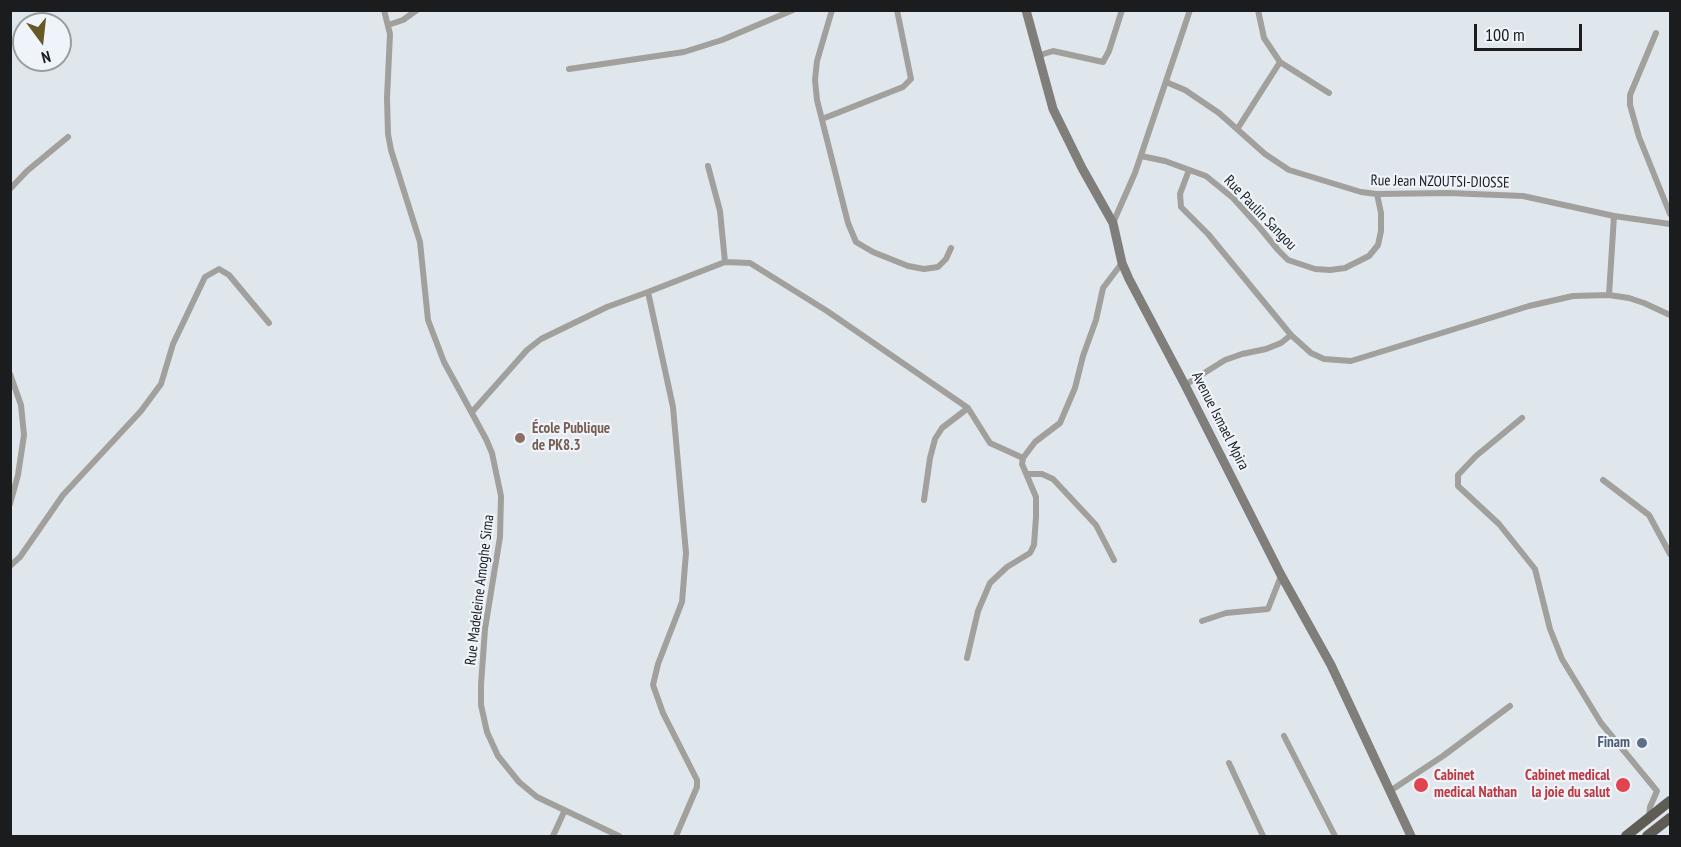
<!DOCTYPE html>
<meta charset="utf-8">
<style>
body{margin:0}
#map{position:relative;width:1681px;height:847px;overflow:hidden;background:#e0e7ec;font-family:"PT Sans Narrow",sans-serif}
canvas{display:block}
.frame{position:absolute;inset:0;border:12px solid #1a1c1e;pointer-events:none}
.north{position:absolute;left:12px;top:12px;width:60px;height:60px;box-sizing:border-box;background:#eef4fa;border:2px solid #999ea2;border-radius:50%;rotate:165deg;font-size:16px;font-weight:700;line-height:24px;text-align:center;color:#1a1c1e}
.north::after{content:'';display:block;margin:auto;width:21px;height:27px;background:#675926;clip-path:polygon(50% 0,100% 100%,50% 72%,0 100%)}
.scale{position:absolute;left:1474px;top:24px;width:108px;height:27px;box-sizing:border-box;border:3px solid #1a1c1e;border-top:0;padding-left:8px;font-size:18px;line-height:21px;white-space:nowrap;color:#1a1c1e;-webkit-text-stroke:4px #eef4fa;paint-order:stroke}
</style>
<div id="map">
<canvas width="1681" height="847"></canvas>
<div class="frame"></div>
<div class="north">N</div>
<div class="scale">100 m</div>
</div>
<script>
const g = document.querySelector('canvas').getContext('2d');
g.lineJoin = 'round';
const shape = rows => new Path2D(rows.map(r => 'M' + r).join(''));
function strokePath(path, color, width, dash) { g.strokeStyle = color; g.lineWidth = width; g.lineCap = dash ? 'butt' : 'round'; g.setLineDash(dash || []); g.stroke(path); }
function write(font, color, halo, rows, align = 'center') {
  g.font = font + ' "PT Sans Narrow",sans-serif'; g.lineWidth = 4.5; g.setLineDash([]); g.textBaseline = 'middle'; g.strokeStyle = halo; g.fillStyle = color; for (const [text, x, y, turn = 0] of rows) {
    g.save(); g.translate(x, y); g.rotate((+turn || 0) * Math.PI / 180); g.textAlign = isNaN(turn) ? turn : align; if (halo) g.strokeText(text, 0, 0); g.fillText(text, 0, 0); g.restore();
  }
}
const minor = shape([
 [384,10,390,34,387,98,388,134,391,150,420,242,428,320,444,362,486,439,492,453,501,496,500,537,485,629,481,685,481,705,487,732,498,756,519,782,537,797,619,836],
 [832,10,817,61,815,80,817,100,848,223,856,242,873,252,908,266,924,269,938,267,946,259,951,248],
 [1258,10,1264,38,1280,62,1329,93],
 [388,25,403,20,417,10],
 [1656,33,1630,95,1630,105,1639,137,1670,214],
 [1037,56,1053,51,1103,62,1109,51,1122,10],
 [569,69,684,52,722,40,793,10],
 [1166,82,1185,90,1219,113,1265,154,1289,170,1361,192,1377,194,1448,193,1523,196,1614,216,1670,224],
 [822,119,903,87,911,79,897,10],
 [1238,128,1280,62],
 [1141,156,1165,161,1206,176,1233,198,1260,228,1278,250,1288,260,1315,269,1330,270,1345,268,1369,256,1378,245,1381,231,1381,213,1377,194],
 [708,166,720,211,725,262],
 [1189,170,1180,194,1181,207,1208,234,1291,335,1311,353,1324,359,1351,361,1529,306,1573,296,1609,295,1629,298,1644,303,1670,315],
 [10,189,27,171,68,137],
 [1113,223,1135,173,1190,10],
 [1609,295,1614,216],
 [10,374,21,405,24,435,18,475,10,504],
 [1185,385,1225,360,1242,354,1266,349,1281,343,1291,335],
 [472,412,527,350,541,339,607,307,648,292],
 [1522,418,1476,456,1458,475,1458,486,1499,524,1535,569,1550,629,1562,659,1601,723,1657,791,1650,807,1649,818],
 [1027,474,1042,474,1053,479,1096,525,1114,560],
 [1603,480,1649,515,1670,554],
 [924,500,930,458,935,439,942,428,968,408],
 [10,566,20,557,63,495,141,411,161,384,173,344,205,277,219,269,229,275,269,323],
 [1202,621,1226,613,1268,609,1281,576],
 [967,658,978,611,990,583,1007,567,1030,553,1034,545,1036,517,1036,497,1022,464,1023,458,1035,442,1060,423,1075,388,1083,356,1096,320,1103,288,1122,263],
 [1284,736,1335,836],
 [1229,763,1263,836],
 [1390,791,1443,756,1510,706],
 [553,836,564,812],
 [676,836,697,787,697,780,663,713,653,685,658,664,682,602,686,553,673,407,648,292,725,262,750,263,827,311,968,408,990,443,1023,458]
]);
const secondary = shape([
 [1026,10,1053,109,1082,168,1113,223,1122,263,1129,279,1185,385,1281,575,1331,665,1411,836]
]);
const trunk = shape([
 [1626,836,1670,801],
 [1647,836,1670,818]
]);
const markers = [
 [520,438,6,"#8d6e63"],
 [1642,743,6,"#5c6f8a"],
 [1421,785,8,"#e0444e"],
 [1623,785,8,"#e0444e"]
];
const streetNames = [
 ["Rue Jean NZOUTSI-DIOSSE",1440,182,1],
 ["Rue Paulin Sangou",1260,213,46],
 ["Avenue Ismael Mpira",1220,421,63],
 ["Rue Madeleine Amoghe Sima",480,590,-83]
];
const educationNames = [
 ["École Publique",532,429],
 ["de PK8.3",532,446]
];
const serviceNames = [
 ["Finam",1630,743]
];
const healthNames = [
 ["Cabinet",1434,776],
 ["medical Nathan",1434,793],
 ["Cabinet medical",1610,776,"right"],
 ["la joie du salut",1610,793,"right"]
];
strokePath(minor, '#a1a09d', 6);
strokePath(secondary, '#807e7a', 9);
strokePath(trunk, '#5f5c56', 10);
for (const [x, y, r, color] of markers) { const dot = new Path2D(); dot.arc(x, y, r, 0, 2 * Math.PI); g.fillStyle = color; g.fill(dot); strokePath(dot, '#eef4fa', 2); }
write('15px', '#1a1c1e', '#eef4fa', streetNames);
write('bold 15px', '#785e54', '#eef4fa', educationNames, 'left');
write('bold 15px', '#4e5e75', '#eef4fa', serviceNames, 'right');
write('bold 15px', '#be3a42', '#eef4fa', healthNames, 'left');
</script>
